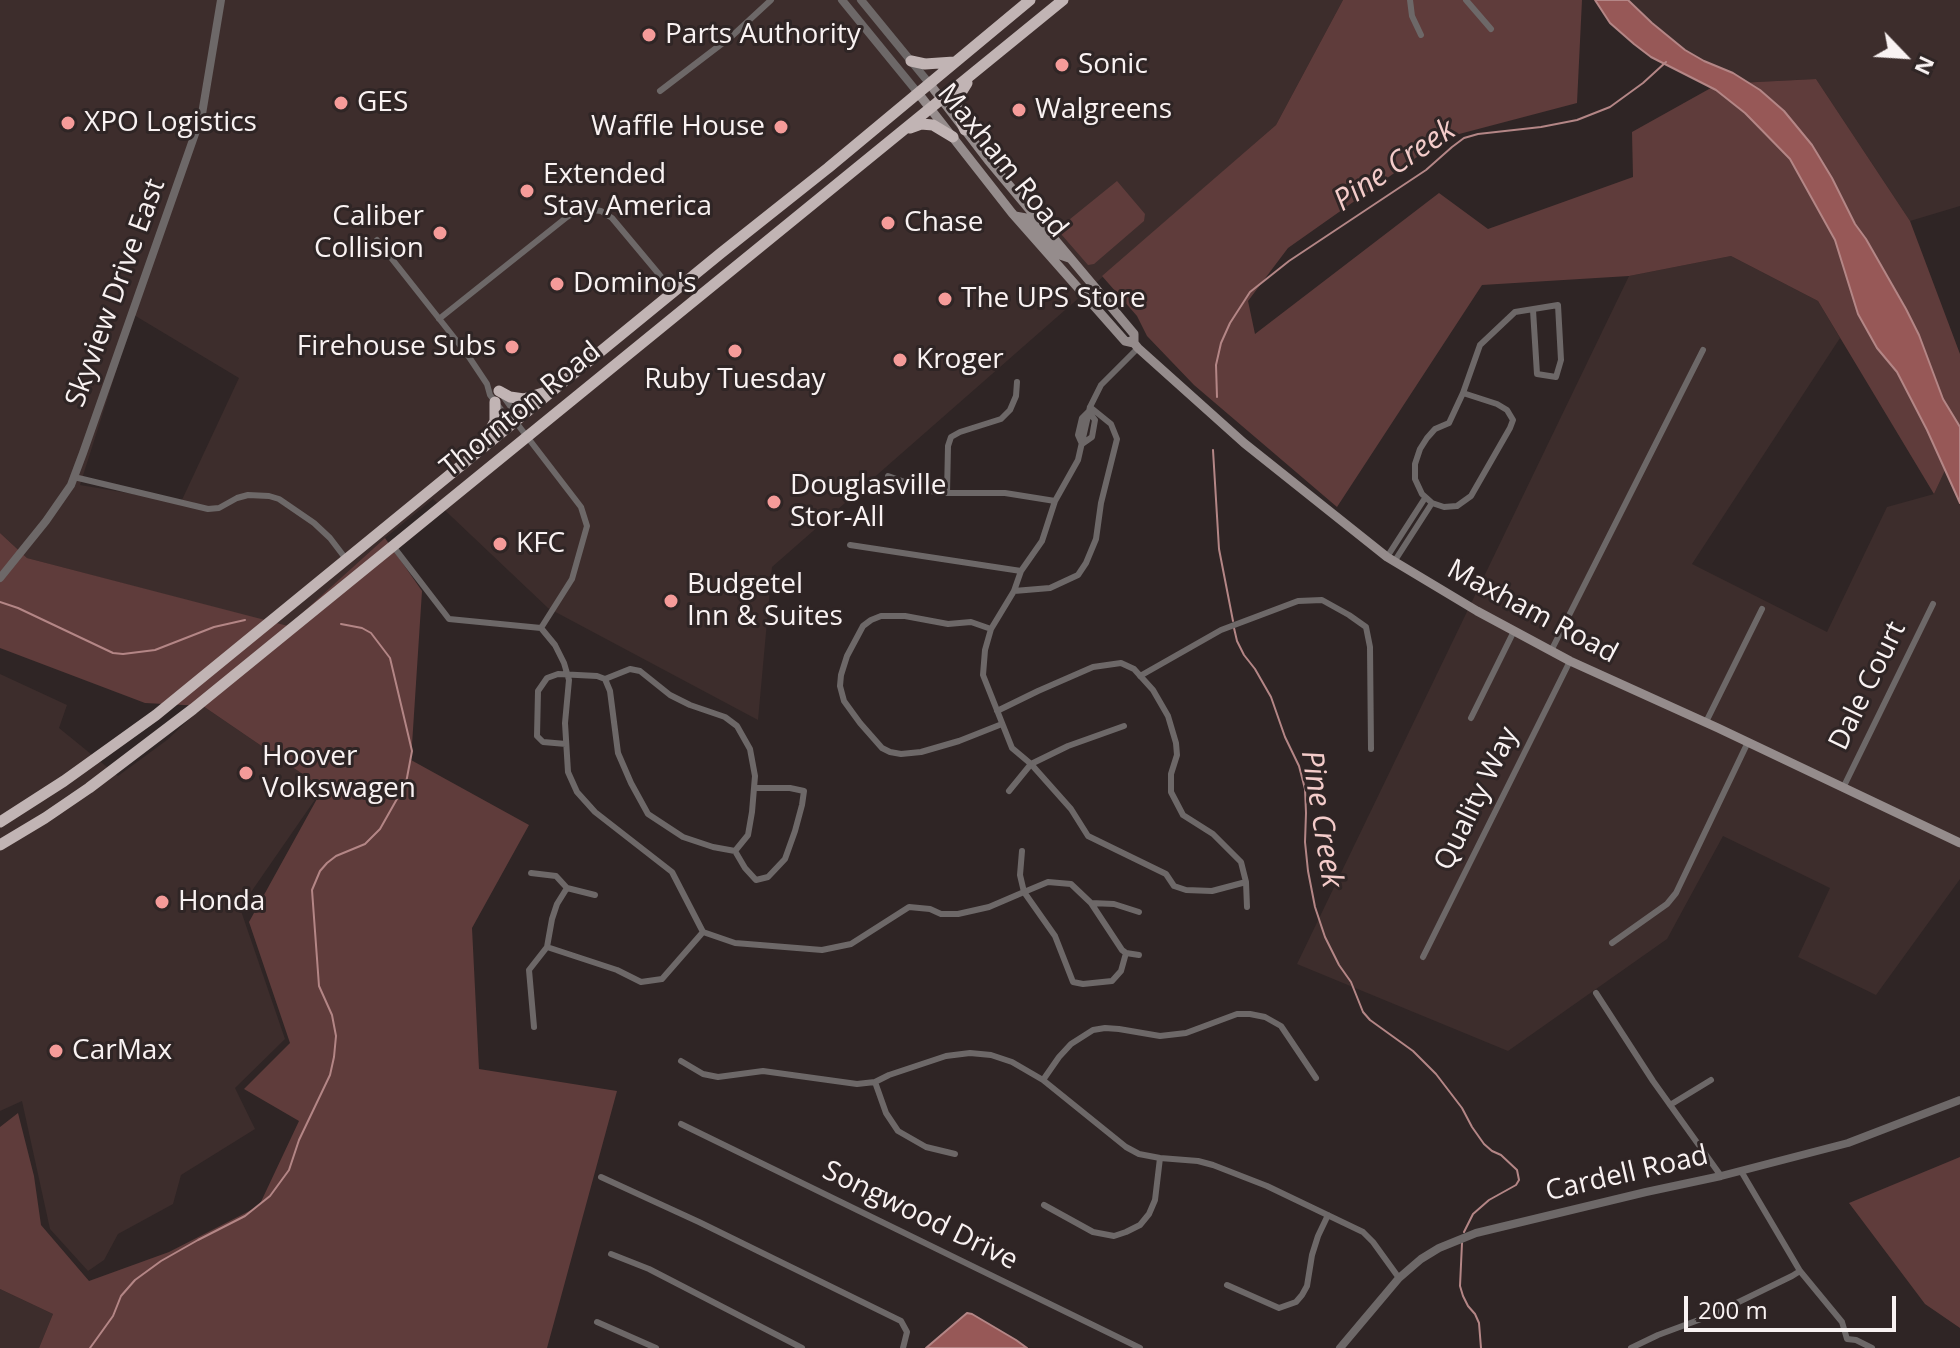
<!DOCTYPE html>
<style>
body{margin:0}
#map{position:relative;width:1960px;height:1348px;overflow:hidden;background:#2f2525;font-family:"Open Sans",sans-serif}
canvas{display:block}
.north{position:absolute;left:1864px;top:16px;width:80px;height:80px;-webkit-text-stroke:6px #2f2525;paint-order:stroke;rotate:115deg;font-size:22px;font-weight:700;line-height:32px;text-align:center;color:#f9f2f2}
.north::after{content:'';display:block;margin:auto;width:28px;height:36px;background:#f9f2f2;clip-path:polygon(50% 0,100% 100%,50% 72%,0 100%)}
.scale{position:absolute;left:1684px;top:1296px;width:212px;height:36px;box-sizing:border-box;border:4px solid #f9f2f2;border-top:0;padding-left:10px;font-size:24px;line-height:28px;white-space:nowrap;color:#f9f2f2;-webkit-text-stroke:6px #2f2525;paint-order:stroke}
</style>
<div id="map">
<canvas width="1960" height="1348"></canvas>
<div class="north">N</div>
<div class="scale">200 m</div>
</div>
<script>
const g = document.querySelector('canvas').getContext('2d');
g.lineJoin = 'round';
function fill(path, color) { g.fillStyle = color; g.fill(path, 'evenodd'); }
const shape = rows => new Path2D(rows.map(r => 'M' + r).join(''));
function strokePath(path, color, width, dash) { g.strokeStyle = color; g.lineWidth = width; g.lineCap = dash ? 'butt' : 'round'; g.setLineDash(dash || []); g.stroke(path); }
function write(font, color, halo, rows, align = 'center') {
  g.font = font + ' "Open Sans",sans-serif'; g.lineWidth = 6; g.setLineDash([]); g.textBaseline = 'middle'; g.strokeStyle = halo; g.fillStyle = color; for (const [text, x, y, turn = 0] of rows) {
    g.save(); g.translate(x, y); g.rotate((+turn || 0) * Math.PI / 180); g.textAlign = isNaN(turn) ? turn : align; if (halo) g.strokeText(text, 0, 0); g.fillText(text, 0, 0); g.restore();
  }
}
const built = shape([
 [0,0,1343,0,1276,125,772,567,758,720,548,608,433,499,385,538,288,627,27,558,0,533],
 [134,315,239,378,181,502,80,485],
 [1629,0,1960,0,1960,206,1910,221,1816,79,1718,84],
 [1731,256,1818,301,1840,338,1692,564,1827,632,1887,507,1934,494,1960,438,1960,879,1876,995,1798,957,1830,888,1723,836,1667,939,1508,1051,1297,964,1629,276],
 [0,674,67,705,59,728,118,776,167,740,203,706,323,788,240,908,285,1039,235,1088,255,1129,181,1175,173,1204,118,1234,104,1260,88,1271,50,1229,22,1101,0,1111],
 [0,1289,53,1314,39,1348,0,1348]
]);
const green = shape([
 [1343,0,1582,0,1577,103,1444,138,1288,248,1248,301,1255,334,1439,193,1488,229,1633,177,1632,132,1718,84,1816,79,1910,221,1960,354,1960,438,1934,494,1818,301,1731,256,1629,276,1482,285,1337,507,1194,385,1147,336,1137,316,1102,276,1276,125],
 [1117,181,1145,214,1144,221,1094,264,1088,265,1061,234,1059,228],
 [0,533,27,558,288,626,385,538,422,591,411,760,529,825,472,928,479,1069,617,1091,547,1348,39,1348,53,1314,0,1289,0,1127,18,1113,34,1176,41,1225,89,1281,169,1252,259,1206,299,1121,244,1089,290,1043,249,922,323,788,203,706,145,703,0,648],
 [1960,1157,1960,1328,1925,1304,1849,1203]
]);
const water = shape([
 [1595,0,1628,0,1652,23,1685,50,1704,61,1733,73,1760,90,1784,111,1812,145,1832,178,1855,224,1866,239,1906,309,1919,335,1943,399,1960,427,1960,503,1927,430,1897,372,1877,348,1858,314,1835,240,1790,159,1745,113,1716,90,1651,57,1634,44,1610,23,1595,0],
 [967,1313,972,1314,1016,1340,1027,1348,926,1348,967,1313]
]);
const stream = shape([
 [1217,397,1216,365,1221,343,1230,323,1250,292,1289,261,1426,170,1452,147,1464,138,1478,134,1541,127,1577,120,1610,107,1643,83,1666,62],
 [1213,450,1219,549,1233,621],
 [0,602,18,608,113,653,123,654,155,650,214,627,245,620],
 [1234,628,1237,641,1244,655,1255,669,1271,697,1285,737,1299,766,1305,789,1306,813,1305,842,1308,871,1315,907,1325,937,1339,965,1351,982,1363,1012,1370,1020,1413,1051,1436,1074,1462,1108,1472,1127,1484,1144,1492,1151,1501,1155,1517,1170,1519,1180,1516,1185,1489,1200,1473,1214,1464,1232],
 [1462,1243,1460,1286,1463,1296,1468,1306,1475,1314,1479,1323,1481,1348],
 [90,1348,113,1316,121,1296,135,1280,161,1261,198,1240,245,1216,270,1196,289,1170,299,1140,330,1075,334,1057,336,1036,332,1015,319,986,312,890,320,871,327,863,336,856,365,844,380,829,406,783,412,751,390,658,371,633,362,628,341,624]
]);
const minor = shape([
 [1410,0,1412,16,1421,35],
 [1466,0,1491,29],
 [660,91,732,36,771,0],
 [377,240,467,354,487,384,490,395,506,416,515,421,581,507,587,526,572,579,541,628],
 [439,319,567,217,575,211,584,209,601,211,612,218,673,291],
 [1138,348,1101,385,1090,407,1078,460,1055,501,1042,541,1021,571,1014,591,991,629,985,650,983,675,1012,748,1031,764,1071,809,1088,836,1166,874,1174,886,1186,890,1212,891,1246,882],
 [1463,393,1449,423,1435,429,1427,438,1420,449,1415,464,1415,479,1422,494,1432,503,1444,507,1457,506,1471,496,1510,428,1513,420,1507,410,1497,404,1463,393,1480,345,1515,312,1558,305,1561,360,1556,377,1537,374,1533,310],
 [503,396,513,410,515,421],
 [1082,444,1092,437,1095,420,1089,412],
 [1082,444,1078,435,1082,418,1088,412],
 [888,476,930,491,947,493,1005,493,1055,501],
 [74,477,208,509,219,508,237,498,248,495,269,496,279,499,314,523,330,538,346,559],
 [947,493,948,446,951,437,960,432,1001,419,1010,410,1016,396,1017,382],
 [850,545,1021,571],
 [393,546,449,619,541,628,555,645,564,663,569,680,565,723,568,772,577,792,595,812,672,872,703,932,735,943,822,950,851,944,909,907,930,909,941,914,958,914,989,907,1024,892,1020,875,1022,851],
 [1387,557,1425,498],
 [1394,562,1432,503],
 [1014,591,1050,588,1078,575,1086,563,1096,539,1101,503,1117,439,1111,424,1090,407],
 [991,629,971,622,948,624,905,616,881,616,871,620,863,626,847,656,841,675,840,686,844,701,860,723,882,748,890,752,901,754,921,752,959,741,1002,724],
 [1551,651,1703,350],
 [1140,676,1221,630,1298,601,1322,600,1349,615,1366,627,1370,647,1371,749],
 [997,711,1038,691,1093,667,1121,663,1134,669,1153,690,1168,716,1176,743,1177,755,1171,774,1171,792,1183,815,1213,834,1241,862,1246,882,1247,907],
 [1471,718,1514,631],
 [1706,722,1762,609],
 [566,744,543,742,537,736,538,691,547,678,558,674,597,676,605,679,630,669,640,671,670,695,690,705,725,717,737,726,750,749,755,776,752,812,748,835,735,851,713,847,683,837,648,814,631,783,618,753,610,691,605,679],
 [1843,788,1933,604],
 [1009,791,1031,764,1068,746,1124,726],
 [735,851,745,868,756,880,768,877,785,859,795,831,802,805,804,791,790,788,754,788],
 [531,873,556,876,567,888],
 [1091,903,1122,950,1126,953,1139,955],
 [1612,943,1667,904,1676,893,1748,742],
 [547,947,617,970,641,982,662,979,703,932],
 [1126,953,1121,971,1112,981,1083,984,1073,982,1055,936,1024,892,1048,882,1071,884,1091,903,1114,904,1139,912],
 [1423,957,1570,661],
 [1596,993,1653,1081,1721,1176],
 [534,1027,529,970,547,947,552,919,557,904,567,888,595,895],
 [681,1061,703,1074,718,1077,763,1071,857,1084,875,1082,889,1075,946,1056,970,1053,991,1055,1012,1062,1043,1080,1126,1147,1139,1154,1160,1158,1198,1161,1213,1165,1267,1186,1363,1232,1373,1242,1399,1278],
 [1043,1080,1059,1057,1071,1044,1093,1030,1105,1028,1119,1029,1160,1036,1186,1033,1237,1014,1250,1014,1265,1017,1281,1026,1316,1078],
 [875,1082,886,1113,898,1131,926,1147,955,1154],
 [1670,1105,1711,1080],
 [681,1124,1140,1348],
 [1741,1171,1800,1271,1842,1322,1847,1339,1856,1340,1872,1348],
 [601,1177,699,1222,901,1321,907,1332,903,1348],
 [1044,1205,1093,1232,1114,1236,1126,1232,1140,1225,1149,1214,1155,1200,1160,1158],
 [611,1254,649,1269,802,1348],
 [1227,1285,1279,1308,1296,1302,1302,1295,1307,1286,1312,1255,1318,1236,1328,1215],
 [597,1322,656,1348],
 [1631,1348,1658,1335,1712,1315,1792,1276,1800,1271]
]);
const tertiary = shape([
 [842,0,918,93],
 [861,0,929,83],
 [0,578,46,521,71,485,83,453,202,114,221,0],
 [1340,1348,1399,1278,1421,1259,1439,1248,1476,1233,1646,1192,1721,1176,1848,1143,1960,1100]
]);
const secondary = shape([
 [929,83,988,160,1134,334,1134,343,1138,348,1244,443,1387,557,1477,611,1570,661,1718,728,1960,843],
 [918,93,1012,213,1125,341,1134,343],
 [1015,216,1026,218,1057,254,1069,258]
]);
const trunk = shape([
 [911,61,925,64,954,62],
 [910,128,921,124,933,125,953,137],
 [965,130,959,116,957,103,959,96,967,83],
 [499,391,510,397,524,399,546,392],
 [484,442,495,421,495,402],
 [0,822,64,781,156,715,721,253,828,168,1030,0],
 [0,845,45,818,89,788,193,709,1063,0]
]);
const markers = [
 [649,35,8,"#f59b99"],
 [1062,65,8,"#f59b99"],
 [341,103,8,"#f59b99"],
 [1019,110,8,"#f59b99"],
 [68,123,8,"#f59b99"],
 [781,127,8,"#f59b99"],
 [527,191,8,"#f59b99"],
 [888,223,8,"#f59b99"],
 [440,233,8,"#f59b99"],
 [557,284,8,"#f59b99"],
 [945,299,8,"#f59b99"],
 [512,347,8,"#f59b99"],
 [735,351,8,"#f59b99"],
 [900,360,8,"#f59b99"],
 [774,502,8,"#f59b99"],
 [500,544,8,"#f59b99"],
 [671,601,8,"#f59b99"],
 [246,773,8,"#f59b99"],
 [162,902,8,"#f59b99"],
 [56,1051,8,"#f59b99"]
];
const poiNames = [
 ["Parts Authority",665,35],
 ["Sonic",1078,65],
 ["GES",357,103],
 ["Walgreens",1035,110],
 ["XPO Logistics",84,123],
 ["Waffle House",765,127,"right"],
 ["Extended",543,175],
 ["Stay America",543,207],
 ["Caliber",424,217,"right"],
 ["Collision",424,249,"right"],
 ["Chase",904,223],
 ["Domino's",573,284],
 ["The UPS Store",961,299],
 ["Firehouse Subs",496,347,"right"],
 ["Kroger",916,360],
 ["Ruby Tuesday",735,380,"center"],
 ["Douglasville",790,486],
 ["Stor-All",790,518],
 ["KFC",516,544],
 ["Budgetel",687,585],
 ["Inn & Suites",687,617],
 ["Hoover",262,757],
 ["Volkswagen",262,789],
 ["Honda",178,902],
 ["CarMax",72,1051]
];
const streetNames = [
 ["Maxham Road",1002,161,51],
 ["Skyview Drive East",116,293,-70],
 ["Thornton Road",521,410,-39],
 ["Maxham Road",1532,612,28],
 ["Dale Court",1868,686,-64],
 ["Quality Way",1477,799,-64],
 ["Cardell Road",1627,1174,-13],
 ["Songwood Drive",920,1216,26]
];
const waterNames = [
 ["Pine Creek",1395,166,-34],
 ["Pine Creek",1321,819,81]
];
fill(built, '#3d2d2c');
fill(green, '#5f3c3b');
fill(water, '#975857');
strokePath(water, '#b48686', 2);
strokePath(stream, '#b48686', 2);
strokePath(minor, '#6d6868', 6);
strokePath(tertiary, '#6d6868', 8);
strokePath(secondary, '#958c8c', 9);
strokePath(trunk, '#c1b4b4', 11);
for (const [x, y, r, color] of markers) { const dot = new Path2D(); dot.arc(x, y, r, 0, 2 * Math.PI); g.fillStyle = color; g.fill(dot); strokePath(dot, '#2f2525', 3); }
write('28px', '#f9f2f2', '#2f2525', poiNames, 'left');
write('28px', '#f9f2f2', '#2f2525', streetNames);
write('italic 30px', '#f4ccca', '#2f2525', waterNames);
</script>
